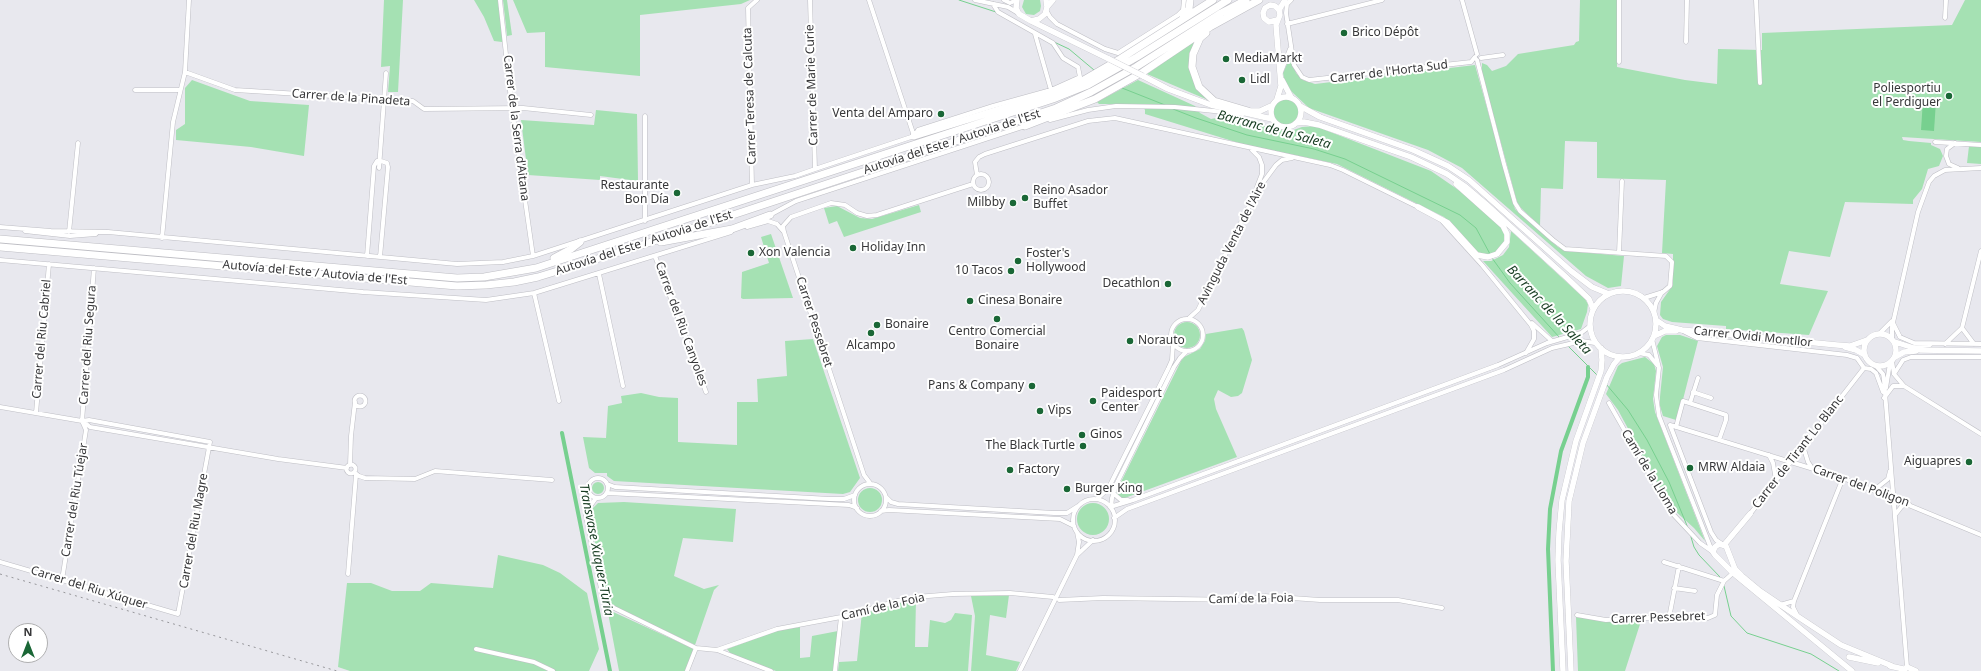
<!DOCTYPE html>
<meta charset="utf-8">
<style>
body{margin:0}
#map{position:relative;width:1981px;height:671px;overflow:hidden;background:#e8e8ee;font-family:"Noto Sans",sans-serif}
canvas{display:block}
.north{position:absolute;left:8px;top:623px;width:40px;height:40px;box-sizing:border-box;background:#fff;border:1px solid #afafb0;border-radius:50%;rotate:0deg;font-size:11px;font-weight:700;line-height:16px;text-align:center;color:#373739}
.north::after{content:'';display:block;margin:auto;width:14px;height:18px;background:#1a6736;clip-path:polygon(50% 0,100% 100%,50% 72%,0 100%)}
</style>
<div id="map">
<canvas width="1981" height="671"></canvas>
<div class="north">N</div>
</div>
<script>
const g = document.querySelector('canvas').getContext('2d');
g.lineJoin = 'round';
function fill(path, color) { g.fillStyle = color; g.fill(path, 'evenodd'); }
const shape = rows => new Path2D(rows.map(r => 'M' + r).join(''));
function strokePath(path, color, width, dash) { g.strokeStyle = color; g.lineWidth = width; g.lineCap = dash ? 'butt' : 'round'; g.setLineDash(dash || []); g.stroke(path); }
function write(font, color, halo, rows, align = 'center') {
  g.font = font + ' "Noto Sans",sans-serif'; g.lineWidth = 4; g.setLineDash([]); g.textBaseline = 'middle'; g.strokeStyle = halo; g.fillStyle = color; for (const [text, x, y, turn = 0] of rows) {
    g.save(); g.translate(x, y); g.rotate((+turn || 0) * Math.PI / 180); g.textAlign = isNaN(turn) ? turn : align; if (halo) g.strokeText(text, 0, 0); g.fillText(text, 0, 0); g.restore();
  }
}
const green = shape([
 [384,0,403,0,398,92,388,92,390,66,381,67],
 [474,0,498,0,502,31,502,42,494,41,484,17],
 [503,0,507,0,512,35,507,36],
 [513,0,750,0,741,4,640,15,640,76,545,67,545,32,527,33],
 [1024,0,1040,0,1041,6,1040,11,1034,15,1026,14,1022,7],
 [1580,0,1618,0,1617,67,1685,80,1717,84,1718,49,1762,50,1762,33,1952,25,1965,0,1981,0,1981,142,1902,137,1903,140,1909,141,1931,143,1931,145,1940,149,1943,156,1939,166,1928,169,1922,189,1913,200,1913,204,1845,202,1830,257,1789,251,1780,284,1828,291,1809,335,1726,329,1726,326,1672,322,1663,319,1660,315,1661,302,1673,285,1673,254,1662,253,1666,180,1597,178,1597,142,1565,141,1563,189,1541,188,1540,226,1521,208,1517,202,1482,73,1482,63,1487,65,1492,71,1506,66,1518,54,1574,45,1576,42,1579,41],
 [1197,39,1191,55,1196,87,1208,100,1147,74],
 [1291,55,1296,73,1303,80,1315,84,1475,65,1515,209,1558,247,1567,251,1624,256,1621,286,1608,288,1586,276,1462,168,1428,150,1309,108,1292,92,1285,83,1283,73],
 [192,80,250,101,309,105,304,156,251,147,176,140,176,130,185,124,185,88],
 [1138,80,1195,106,1200,113,1211,119,1227,116,1288,132,1302,127,1315,126,1431,171,1460,191,1498,223,1504,232,1504,243,1495,253,1487,255,1479,253,1444,217,1337,164,1242,144,1145,114,1145,110,1141,104,1099,104,1097,102],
 '1273 112a13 13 0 1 1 26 0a13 13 0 1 1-26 0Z',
 [596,110,637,114,638,181,600,176,600,180,528,175,521,120,594,125],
 [1969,146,1981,147,1981,164,1967,163],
 [919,205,921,212,844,237,837,221,829,224,824,208,837,206,860,218,872,219],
 [1511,231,1585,299,1588,304,1587,312,1581,329,1552,337,1483,261,1491,261,1503,255,1509,247],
 [771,234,793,298,743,299,741,298,742,272,769,263,761,237],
 '1174 335a13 13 0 1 1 26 0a13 13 0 1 1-26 0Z',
 [1242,328,1244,331,1252,360,1242,393,1238,396,1231,397,1218,390,1214,399,1216,409,1237,457,1122,499,1116,493,1117,490,1181,361,1184,357,1200,349,1205,341,1206,334],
 [1666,335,1680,335,1698,341,1678,419,1676,420,1663,416,1660,406,1660,397,1663,367,1657,346,1662,337],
 [813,339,860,478,850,492,843,494,614,481,607,476,607,473,595,473,589,468,583,437,606,438,608,406,622,403,621,396,641,393,659,397,678,398,678,442,737,445,737,402,758,402,757,379,787,376,785,341],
 [1645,357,1654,364,1656,371,1653,399,1655,412,1705,541,1694,528,1673,509,1666,499,1618,410,1606,394,1618,366,1622,363],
 '592 488a6 6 0 1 1 12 0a6 6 0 1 1-12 0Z',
 '858 500a12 12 0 1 1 24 0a12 12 0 1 1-24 0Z',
 [624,502,736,509,733,542,683,538,674,576,704,589,719,585,714,590,695,645,607,603,590,518,590,511,598,503],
 '1077 519a16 16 0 1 1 32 0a16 16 0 1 1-32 0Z',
 [498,555,543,565,560,573,587,593,599,649,589,671,350,671,338,667,347,583,371,583,392,591,420,591,431,583,493,588],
 [1009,595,1006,618,990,615,986,655,1020,662,1016,671,971,671,975,616,971,596],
 [916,599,915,647,928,647,930,620,945,623,951,620,955,613,972,615,968,671,838,671,839,662,857,661,862,612],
 [611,611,694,649,685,671,619,671,608,613],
 [1576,617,1607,621,1639,619,1641,621,1625,671,1578,671],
 [800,627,800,658,810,657,812,636,838,631,834,671,776,671,731,654,727,649,779,630]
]);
const water = shape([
 [1923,100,1936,101,1934,131,1921,130]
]);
const stream = shape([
 [959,0,996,12],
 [1054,42,1069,49,1094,70],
 [1122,88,1165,105],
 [1173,109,1196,118,1247,135,1314,149,1345,159,1460,215,1476,228,1490,254],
 [1492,258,1510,283,1560,338],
 [1568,346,1597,375],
 [1606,384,1628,410,1647,440,1669,482,1688,528],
 [1691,537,1694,547,1699,555,1720,577],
 [1724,586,1731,616,1747,633,1811,654,1839,671]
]);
const canal = shape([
 [562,433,610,671],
 [1553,671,1548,549,1550,509,1561,451,1588,377,1588,367]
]);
const street = shape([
 [500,0,512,109,533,256],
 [810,0,815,169],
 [869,0,914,136],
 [975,0,1008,7,1018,13],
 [1004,0,1010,3,1017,0],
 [1291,0,1287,4,1286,13,1294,65,1302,77,1309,80,1471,62,1475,57],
 [1462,0,1477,54],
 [1756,0,1760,83],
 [1046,10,1050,17,1057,24,1105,49,1118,53,1178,15,1183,10,1184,0],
 [1945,18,1946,0],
 [1287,24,1382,0],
 [1035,34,1051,90],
 [1686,42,1687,0],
 [1481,58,1503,55],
 [1477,60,1504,164,1515,203,1520,211,1553,240,1565,249,1666,256,1672,262,1670,286,1663,292,1644,298],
 [1619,62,1619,0],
 [185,72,235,90,413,101,424,109,523,108,591,115],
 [1281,72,1290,49],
 [135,90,179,90],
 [1050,120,1088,110,1116,106,1175,107,1243,114],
 [1935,142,1981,145],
 [1955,143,1947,149,1946,156,1949,164,1958,168],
 [1252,150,1259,157,1262,165,1262,174,1257,187],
 [379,168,386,73],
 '973 182a8 8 0 1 1 16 0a8 8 0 1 1-16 0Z',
 [977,175,975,162,979,157,985,154,1088,121,1115,118,1330,165,1343,170,1420,208],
 [752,185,748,8,757,0],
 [768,216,796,201,1025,126],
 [645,221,645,116],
 [1443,222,1482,265,1531,325,1534,331,1534,339,1526,353],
 [0,227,51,231,108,232,457,264,503,262,533,256,752,185,795,176,821,167,914,136,918,130,993,106,1051,90,1080,77,1078,67,1063,58,1053,43,998,12,993,4],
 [747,227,768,221,777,224,784,232],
 [25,231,70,236,96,234],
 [69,232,78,143],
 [162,238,173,122,185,72,189,0],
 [1619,253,1622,181],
 [367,256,374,166,377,161,381,161,387,163,388,167,380,257],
 [655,256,706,392],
 [0,260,363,292,486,300,534,293,731,232],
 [599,274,623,386],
 [534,293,559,401],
 [1654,313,1656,303,1662,292],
 [1188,319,1198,310,1256,192,1276,165,1282,160,1292,158],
 '1171 335a16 16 0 1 1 32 0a16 16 0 1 1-32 0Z',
 [1532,323,1552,341],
 [1893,323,1900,337,1914,343,1981,344],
 [1962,328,1981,251],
 [1683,331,1697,338,1847,355,1857,358,1864,368],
 [1880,333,1892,321],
 [1892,338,1892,327,1918,212,1929,182,1934,176,1945,170,1981,168],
 [1652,339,1659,368,1656,395,1659,416,1710,546,1713,550],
 [1945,344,1962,328,1974,344],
 [1915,347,1930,345],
 [1639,353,1649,355,1657,365],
 [1892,361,1894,374,1904,386,1981,434],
 [1876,366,1883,374,1884,380,1907,667],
 [1864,368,1871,369,1876,373,1883,392],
 [1894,374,1903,360,1911,357,1981,357],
 [1886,388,1890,363],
 [1693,392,1711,398],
 '354.5 401a5.5 5.5 0 1 1 11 0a5.5 5.5 0 1 1-11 0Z',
 [1884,398,1893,386,1903,386],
 [1609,403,1671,512,1700,543,1713,552],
 [1690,403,1698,378],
 [0,407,82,421,89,420,210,442,178,614,0,562],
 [36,413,49,264],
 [83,421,90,427,278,459,347,468],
 [1670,425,1843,478,1981,535],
 [1670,425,1711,532,1716,540,1722,544],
 [1676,427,1683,401,1726,415,1726,420,1719,440],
 [1803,446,1808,462,1812,468],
 [1769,455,1773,463,1776,480],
 '346.5 469a4.5 4.5 0 1 1 9 0a4.5 4.5 0 1 1-9 0Z',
 [350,465,351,436,355,402],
 [354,472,359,476,365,478,415,479,435,471,552,480],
 '588 488a10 10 0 1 1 20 0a10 10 0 1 1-20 0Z',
 [870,483,864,475,784,232,783,226,791,217,831,203,845,205,857,213,867,216,877,215,973,184],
 '854 500a16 16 0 1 1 32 0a16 16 0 1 1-32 0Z',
 [607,484,615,487,830,499,844,499,855,495],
 [1872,489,1878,487,1888,479,1890,471],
 [607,493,849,505,857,508],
 [1113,493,1121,500,1128,500],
 [886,497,891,502,898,504,1054,513,1067,513,1078,506],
 [596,498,586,512,586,516,604,603,696,648,717,650,771,671],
 [1097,499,1108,489,1168,369,1172,360,1173,344],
 '1073 520a21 21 0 1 1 42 0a21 21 0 1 1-42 0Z',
 [1110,507,1133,500,1498,365,1547,343,1581,333,1590,326],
 [1111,508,1112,498,1116,485,1174,367,1180,358,1187,351],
 [881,511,889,510,1060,519,1074,526],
 [1750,514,1864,368],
 [1895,515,1902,506,1909,504],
 [1114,518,1127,509,1504,370,1552,348,1582,341,1595,343],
 [1077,532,1079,542,1077,555],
 [1664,562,1724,581],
 [348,574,356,475],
 [62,580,86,430,82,421,94,268],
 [1674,588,1695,591],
 [1059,600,1103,598,1246,600,1264,596,1320,600,1398,600,1442,608],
 [1780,605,1794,601],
 [1577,615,1606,620,1641,618,1708,618,1715,615,1717,595,1724,581,1733,573],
 [1797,615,1793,607,1794,601,1843,478],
 [1669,618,1679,566],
 [476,649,534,662,553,671],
 [717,650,777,629,841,617,898,601,916,597,953,594,1010,593,1053,597],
 [687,671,696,648],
 [835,671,841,617],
 [1020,671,1077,555,1093,540]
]);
const secondary = shape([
 [1017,0,1016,8,1019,14,1031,21,1039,19,1045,14,1047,7,1046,0],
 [1047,7,1053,0],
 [1277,20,1269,22,1264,18,1263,13,1265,8,1270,5,1275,6,1279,10],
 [1031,21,1109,59],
 [1143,76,1168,89,1211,105,1272,119],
 [1282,80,1291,97],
 '1271 112a15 15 0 1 1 30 0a15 15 0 1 1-30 0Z',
 [1277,99,1281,86,1276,25,1280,15,1279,10,1285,0],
 [1300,106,1320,117,1413,150,1448,166,1469,180,1571,271,1592,287,1609,294],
 [1245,111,1260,111,1271,106],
 [1296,123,1304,122,1319,125,1411,157,1447,174,1466,187,1486,204,1567,278,1589,299,1593,309],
 [1418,207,1448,223,1477,255,1488,257,1497,254,1507,242,1507,234,1503,226,1456,184],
 '1590 324a33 33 0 1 1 66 0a33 33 0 1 1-66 0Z',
 [1656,320,1665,326,1682,330,1837,345,1850,346,1867,340],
 '1864 350a16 16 0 1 1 32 0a16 16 0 1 1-32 0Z',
 [1654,336,1665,331,1676,331],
 [1895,342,1920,350,1981,351],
 [1845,347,1856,350,1865,355],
 [1895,357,1904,352,1916,351],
 [1724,545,1750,514],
 [1849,657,1878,663],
 [1890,666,1903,669],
 [1563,671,1558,560,1559,532,1562,500,1576,441,1601,371,1602,360,1601,348],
 [1571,671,1566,561,1569,501,1583,443,1607,377,1614,364,1620,357],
 [1852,671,1733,573,1715,555,1713,552,1715,547,1719,544,1726,546,1735,569,1742,576,1760,591,1797,616,1841,645,1892,666],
 [1903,671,1907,667,1916,671]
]);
const highway = shape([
 [1183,15,1189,9,1190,0],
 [1206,33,1200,38,1193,54,1192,67,1199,87,1214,101,1248,111],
 [1036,100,1082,81,1120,59,1213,0],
 [1025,126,1095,99,1143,72,1210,27,1259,0],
 [914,136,1040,97],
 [0,239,457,278,484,277,536,268,1053,99,1088,85,1137,57,1228,0],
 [661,242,732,229,770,215],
 [0,247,457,286,486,285,514,282,538,277,639,246,1056,108,1091,92,1136,67,1221,13,1246,0],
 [554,258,571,249,580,242]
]);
const rail = shape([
 [0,574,337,671]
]);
const secondaryBridge = shape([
 [1109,59,1143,76]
]);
const markers = [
 [1344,33,4,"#1a6736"],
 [1226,59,4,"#1a6736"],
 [1242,80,4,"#1a6736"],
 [1949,96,4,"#1a6736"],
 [941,114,4,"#1a6736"],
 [677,193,4,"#1a6736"],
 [1025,198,4,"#1a6736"],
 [1013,203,4,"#1a6736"],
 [853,248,4,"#1a6736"],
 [751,253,4,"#1a6736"],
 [1018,261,4,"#1a6736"],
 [1011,271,4,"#1a6736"],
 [1168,284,4,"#1a6736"],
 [970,301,4,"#1a6736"],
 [997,319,4,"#1a6736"],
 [877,325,4,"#1a6736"],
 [871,333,4,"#1a6736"],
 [1130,341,4,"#1a6736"],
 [1032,386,4,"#1a6736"],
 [1093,401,4,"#1a6736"],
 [1040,411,4,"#1a6736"],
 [1082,435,4,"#1a6736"],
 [1083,446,4,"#1a6736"],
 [1969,462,4,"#1a6736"],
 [1690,468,4,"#1a6736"],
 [1010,470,4,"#1a6736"],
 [1067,489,4,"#1a6736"]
];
const poiNames = [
 ["Brico Dépôt",1352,33],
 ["MediaMarkt",1234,59],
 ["Lidl",1250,80],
 ["Poliesportiu",1941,89,"right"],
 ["el Perdiguer",1941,103,"right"],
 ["Venta del Amparo",933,114,"right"],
 ["Restaurante",669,186,"right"],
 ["Bon Día",669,200,"right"],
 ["Reino Asador",1033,191],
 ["Buffet",1033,205],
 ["Milbby",1005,203,"right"],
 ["Holiday Inn",861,248],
 ["Xon Valencia",759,253],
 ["Foster's",1026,254],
 ["Hollywood",1026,268],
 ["10 Tacos",1003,271,"right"],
 ["Decathlon",1160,284,"right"],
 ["Cinesa Bonaire",978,301],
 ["Bonaire",885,325],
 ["Centro Comercial",997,332,"center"],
 ["Bonaire",997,346,"center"],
 ["Norauto",1138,341],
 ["Alcampo",871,346,"center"],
 ["Pans & Company",1024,386,"right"],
 ["Paidesport",1101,394],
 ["Center",1101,408],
 ["Vips",1048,411],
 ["Ginos",1090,435],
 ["The Black Turtle",1075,446,"right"],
 ["Aiguapres",1961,462,"right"],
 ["MRW Aldaia",1698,468],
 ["Factory",1018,470],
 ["Burger King",1075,489]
];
const streetNames = [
 ["Carrer de l'Horta Sud",1389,72,-7],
 ["Carrer de Marie Curie",812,85,-92],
 ["Carrer Teresa de Calcuta",750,96,-92],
 ["Carrer de la Pinadeta",351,98,4],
 ["Carrer de la Serra d'Aitana",516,128,83],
 ["Autovía del Este / Autovia de l'Est",952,142,-18],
 ["Autovía del Este / Autovia de l'Est",644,243,-18],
 ["Avinguda Venta de l'Aire",1232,243,-63],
 ["Autovía del Este / Autovia de l'Est",315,273,5],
 ["Carrer Pessebret",814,322,72],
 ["Carrer del Riu Canyoles",681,324,70],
 ["Carrer Ovidi Montllor",1753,337,6],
 ["Carrer del Riu Cabriel",42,339,-85],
 ["Carrer del Riu Segura",88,345,-86],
 ["Carrer de Tirant Lo Blanc",1798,452,-52],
 ["Camí de la Lloma",1649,472,59],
 ["Carrer del Poligon",1861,486,20],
 ["Carrer del Riu Túejar",75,500,-81],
 ["Carrer del Riu Magre",194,531,-80],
 ["Carrer del Riu Xúquer",89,588,17],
 ["Camí de la Foia",1251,599,-1],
 ["Camí de la Foia",883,607,-13],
 ["Carrer Pessebret",1658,618,-2]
];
const waterNames = [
 ["Barranc de la Saleta",1274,130,15],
 ["Barranc de la Saleta",1549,310,47],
 ["Transvase Xùquer-Tùria",596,550,79]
];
fill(green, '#a5e1b3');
fill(water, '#77d08f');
strokePath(stream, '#77d08f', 1);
strokePath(canal, '#77d08f', 4);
strokePath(street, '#bebec4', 5);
strokePath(secondary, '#bebec4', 6);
strokePath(highway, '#bebec4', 8);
strokePath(street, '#fff', 4);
strokePath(secondary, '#fff', 5.5);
strokePath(highway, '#fff', 7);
strokePath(rail, '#96969a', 1, [2, 4]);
strokePath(secondaryBridge, '#bebec4', 6, []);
strokePath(secondaryBridge, '#fff', 5.5);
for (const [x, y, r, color] of markers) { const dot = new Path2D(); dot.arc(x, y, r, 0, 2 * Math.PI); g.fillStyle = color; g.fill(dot); strokePath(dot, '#fff', 1.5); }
write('12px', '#373739', '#fff', poiNames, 'left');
write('12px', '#373739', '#fff', streetNames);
write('italic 13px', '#183d23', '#fff', waterNames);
</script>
